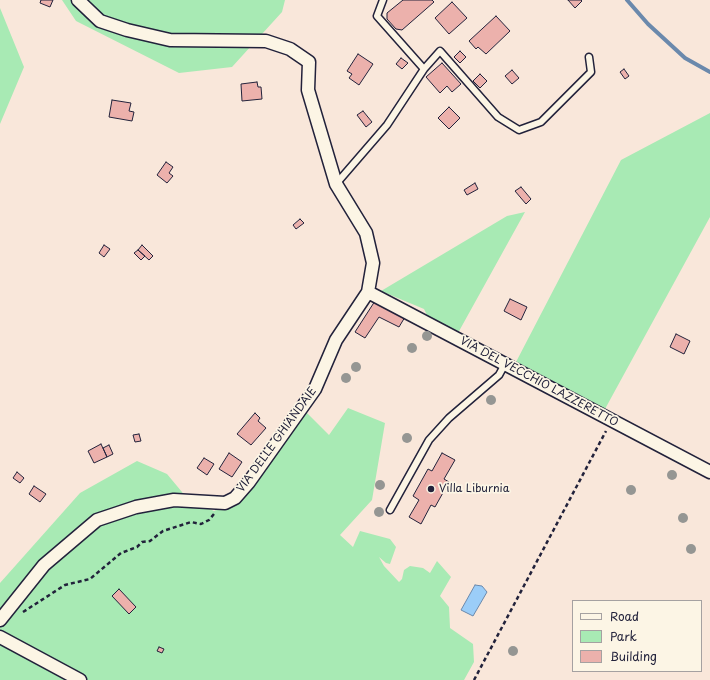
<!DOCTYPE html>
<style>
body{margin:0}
#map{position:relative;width:710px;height:680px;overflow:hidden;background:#f9e7da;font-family:"Playpen Sans",sans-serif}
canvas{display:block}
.legend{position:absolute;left:572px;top:600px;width:130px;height:72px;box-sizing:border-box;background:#fcf5e5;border:1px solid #a5a1a1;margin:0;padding:5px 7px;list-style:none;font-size:12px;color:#22223b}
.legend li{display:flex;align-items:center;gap:8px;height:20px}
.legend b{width:20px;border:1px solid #a5a1a1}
</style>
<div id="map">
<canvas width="710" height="680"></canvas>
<ul class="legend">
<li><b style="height:5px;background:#fcf5e5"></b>Road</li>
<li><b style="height:11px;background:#a8eab4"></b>Park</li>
<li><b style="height:11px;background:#ecb1ac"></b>Building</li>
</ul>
</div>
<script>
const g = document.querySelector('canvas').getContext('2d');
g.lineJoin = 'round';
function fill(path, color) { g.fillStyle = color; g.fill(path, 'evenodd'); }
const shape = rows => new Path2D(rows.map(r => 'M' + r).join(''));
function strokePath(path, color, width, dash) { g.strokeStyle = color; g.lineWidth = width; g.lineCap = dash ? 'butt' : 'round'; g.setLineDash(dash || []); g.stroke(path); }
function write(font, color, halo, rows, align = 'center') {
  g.font = font + ' "Playpen Sans",sans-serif'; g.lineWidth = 3.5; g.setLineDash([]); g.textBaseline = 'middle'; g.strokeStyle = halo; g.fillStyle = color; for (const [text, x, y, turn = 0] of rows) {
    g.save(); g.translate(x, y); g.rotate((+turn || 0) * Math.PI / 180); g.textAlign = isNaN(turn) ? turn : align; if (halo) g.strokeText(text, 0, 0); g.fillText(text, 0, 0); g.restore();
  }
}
const green = shape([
 [62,0,285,0,282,12,232,67,179,73,76,21],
 [0,8,24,67,0,124],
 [710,113,710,217,605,409,516,362,621,160],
 [525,212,458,333,429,319,424,309,381,291,507,216],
 [348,408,385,423,372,500,340,535,353,547,360,531,390,539,396,547,390,564,386,563,379,557,384,566,399,582,402,579,404,570,410,566,423,568,430,573,437,561,451,577,440,596,449,607,450,628,473,644,474,662,464,680,0,680,0,583,80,493,137,461,167,474,187,498,214,511,238,499,306,412,329,435]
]);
const water = shape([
 [475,585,482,586,487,592,473,616,461,610,475,585]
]);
const stream = shape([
 [627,0,648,24,685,58,710,72]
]);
const building = shape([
 [41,0,53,0,50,7,40,3,41,0],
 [403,0,432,0,434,2,402,30,396,29,387,19,387,13,403,0],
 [568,0,581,0,582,1,575,8,568,0],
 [452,2,467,18,449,34,435,18,452,2],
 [496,16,510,31,486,54,478,47,476,49,469,41,496,16],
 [460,51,466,57,460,63,454,57,460,51],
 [358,54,373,64,359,85,349,78,352,74,347,71,358,54],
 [401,58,408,63,402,69,396,64,401,58],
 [442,63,461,84,452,92,447,86,440,93,426,77,442,63],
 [624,69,629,76,625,79,620,72,624,69],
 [512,70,519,78,512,84,505,76,512,70],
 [480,74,487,81,480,88,473,81,480,74],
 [257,82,258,87,261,87,262,99,242,101,241,84,257,82],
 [112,100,131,103,129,111,134,112,132,121,109,117,112,100],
 [449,107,460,118,449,129,438,118,449,107],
 [363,111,372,122,366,127,357,115,363,111],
 [166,162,173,167,169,173,173,176,167,183,157,175,166,162],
 [475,183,478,189,467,195,464,190,475,183],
 [521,187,531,199,526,204,515,191,521,187],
 [300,219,304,223,296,229,293,225,300,219],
 [104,245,110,249,104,257,99,253,104,245],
 [142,245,153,256,149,260,138,250,142,245],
 [138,250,145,256,141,260,134,253,138,250],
 [510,299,527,307,521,320,504,311,510,299],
 [375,301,405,317,399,327,379,317,365,338,355,332,375,301],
 [676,334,690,341,684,354,670,347,676,334],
 [255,413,260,418,258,421,266,428,251,445,237,434,255,413],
 [139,434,141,441,135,442,133,435,139,434],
 [101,444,107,457,94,463,88,451,101,444],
 [109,445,113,454,107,457,103,448,109,445],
 [229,453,242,462,232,477,219,469,229,453],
 [442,453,455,460,444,479,449,482,435,507,431,505,421,524,409,517,419,500,413,496,428,469,432,471,442,453],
 [204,458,214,464,207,475,197,468,204,458],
 [17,472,24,478,20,483,13,478,17,472],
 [34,486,46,494,40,502,29,494,34,486],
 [119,589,136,607,129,614,112,596,119,589],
 [159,647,164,649,162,653,157,651,159,647]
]);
const path = shape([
 [23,612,65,585,90,579,121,553,137,547,142,542,150,541,163,531,191,522,201,524,209,520,214,514],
 [474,680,606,431]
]);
const lane = shape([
 [383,0,377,16,424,69],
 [336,184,387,125,424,69,440,51,498,117,519,130,541,122,591,72,589,57],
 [390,510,429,440,449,418,499,375,505,364]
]);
const street = shape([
 [368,292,710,472],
 [0,620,44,565,97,520,136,507,174,500,225,503,235,498,249,482,315,389,336,340,368,292,373,263,366,233,336,184,308,90,309,62,290,49,266,41,170,40,127,30,100,21,78,0],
 [0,637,80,680]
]);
const trees = [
 [427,336],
 [412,348],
 [356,367],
 [346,378],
 [491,400],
 [407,438],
 [672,475],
 [380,485],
 [631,490],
 [379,512],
 [683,518],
 [691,549],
 [513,651]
];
const markers = [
 [431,489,4,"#22223b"]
];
const streetNames = [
 ["VIA DEL VECCHIO LAZZERETTO",539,382,28],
 ["VIA DELLE GHIANDAIE",277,440,-54]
];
const poiNames = [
 ["Villa Liburnia",439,489]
];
fill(green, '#a8eab4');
fill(water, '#9bcdf8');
strokePath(water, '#6b89ac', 1);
strokePath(stream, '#6b89ac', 4);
fill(building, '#ecb1ac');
strokePath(building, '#22223b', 1);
strokePath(lane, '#22223b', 9);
strokePath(street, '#22223b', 15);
strokePath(path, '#22223b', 2.5, [4, 3]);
strokePath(lane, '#fcf5e5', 6);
strokePath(street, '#fcf5e5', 12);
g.fillStyle = '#959693';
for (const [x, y] of trees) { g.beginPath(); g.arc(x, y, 5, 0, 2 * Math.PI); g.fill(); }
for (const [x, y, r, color] of markers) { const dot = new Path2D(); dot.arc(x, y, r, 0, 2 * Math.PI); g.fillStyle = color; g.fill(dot); strokePath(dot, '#fcf5e5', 1.5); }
write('11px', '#22223b', '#fcf5e5', streetNames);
write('11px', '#22223b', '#fcf5e5', poiNames, 'left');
</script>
